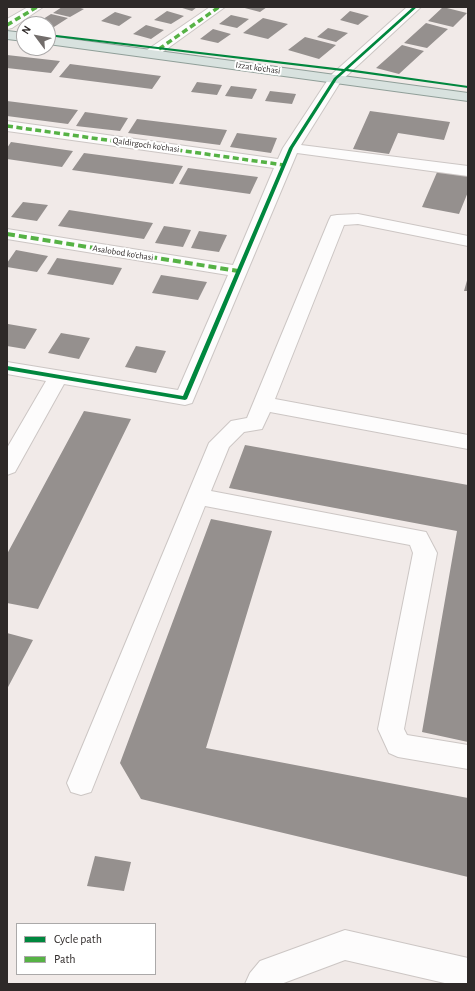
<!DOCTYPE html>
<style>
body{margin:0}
#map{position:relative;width:475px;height:991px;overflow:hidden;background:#f1eae8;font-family:"Alegreya Sans",sans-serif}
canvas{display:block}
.frame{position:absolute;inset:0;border:8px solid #2e2928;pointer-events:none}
.legend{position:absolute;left:16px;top:923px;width:140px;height:52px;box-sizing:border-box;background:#fff;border:1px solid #aba9a9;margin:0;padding:5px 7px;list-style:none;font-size:12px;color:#2e2928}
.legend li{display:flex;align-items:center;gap:8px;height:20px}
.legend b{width:20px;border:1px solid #aba9a9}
.north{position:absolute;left:16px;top:16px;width:40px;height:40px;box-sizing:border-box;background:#fff;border:1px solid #aba9a9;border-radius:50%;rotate:302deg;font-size:11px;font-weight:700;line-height:16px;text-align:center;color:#2e2928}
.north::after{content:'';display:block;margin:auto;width:14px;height:18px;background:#726d6b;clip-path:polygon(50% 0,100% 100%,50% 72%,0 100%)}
</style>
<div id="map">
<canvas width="475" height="991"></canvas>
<div class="frame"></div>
<ul class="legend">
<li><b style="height:5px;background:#00873e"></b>Cycle path</li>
<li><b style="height:5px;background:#56b245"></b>Path</li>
</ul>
<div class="north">N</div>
</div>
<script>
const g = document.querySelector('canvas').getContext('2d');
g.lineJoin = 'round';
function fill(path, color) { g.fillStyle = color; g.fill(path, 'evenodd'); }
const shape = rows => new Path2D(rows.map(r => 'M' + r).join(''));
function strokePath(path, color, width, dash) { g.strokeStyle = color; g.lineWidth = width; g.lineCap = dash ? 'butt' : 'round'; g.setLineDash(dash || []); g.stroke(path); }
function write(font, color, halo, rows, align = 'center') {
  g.font = font + ' "Alegreya Sans",sans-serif'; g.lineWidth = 4; g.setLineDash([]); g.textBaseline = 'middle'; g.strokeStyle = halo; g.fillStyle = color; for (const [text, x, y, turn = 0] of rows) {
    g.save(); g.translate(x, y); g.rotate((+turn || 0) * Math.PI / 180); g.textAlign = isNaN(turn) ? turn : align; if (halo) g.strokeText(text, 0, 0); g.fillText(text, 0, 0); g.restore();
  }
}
const building = shape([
 [62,7,77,7,84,9,70,17,53,13],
 [179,7,197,7,192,11],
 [241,7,267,7,260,12],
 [443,7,467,13,453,27,428,21],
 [167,11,184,16,171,24,154,20],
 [350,11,369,16,358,25,340,20],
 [115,12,132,17,119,26,101,21],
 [51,14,68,18,54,27,48,26,48,24,37,23],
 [231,15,249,19,237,28,219,24],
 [263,18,288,24,268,39,243,33],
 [426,23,448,29,427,48,404,43],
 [146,25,164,30,151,39,133,34],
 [328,28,348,33,336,42,317,37],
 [213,29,231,34,218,43,200,39],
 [305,37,336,45,319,59,288,50],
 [402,45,424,51,399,74,376,68],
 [7,55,60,61,51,73,7,68],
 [70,64,161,76,152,89,59,77],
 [197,82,222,85,217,95,191,92],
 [231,86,257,89,252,99,225,96],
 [270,91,296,94,292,104,265,101],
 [7,101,78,110,68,124,7,116],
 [370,111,450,122,444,140,398,133,389,154,353,149],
 [85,112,128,118,120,131,76,126],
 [137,119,227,130,220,145,128,133],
 [237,133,277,138,271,153,230,147],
 [11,142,73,151,62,167,7,159,7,148],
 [84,153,183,166,173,184,72,170],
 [188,168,258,177,250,194,179,184],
 [438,170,468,176,468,192,459,214,422,207],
 [23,202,48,205,37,221,11,217],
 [69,210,153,223,144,239,58,226],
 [164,226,191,230,183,247,155,243],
 [199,231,227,235,219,252,191,248],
 [16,250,48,256,37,272,7,267,7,263],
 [57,258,122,268,113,285,47,274],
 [161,275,207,282,198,300,152,293],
 [468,277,468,291,464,291],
 [8,324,37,329,25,349,7,346],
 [61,333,90,338,79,359,48,353],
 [136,346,166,351,156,373,125,367],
 [84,411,131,419,38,609,7,603,7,554],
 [245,445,468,485,468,742,422,732,457,531,229,488],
 [211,519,272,531,206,748,468,798,468,877,141,799,120,763],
 [7,633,33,640,7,689],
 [95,856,131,862,124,891,87,886]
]);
const minor = shape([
 [28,7,43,7,12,28,7,29,7,19,28,7],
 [210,7,225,7,157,56,147,56,145,53,147,50,210,7],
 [407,7,421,7,341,81,301,145,468,166,468,176,297,153,192,403,185,405,64,384,15,472,7,475,7,448,46,381,7,374,7,362,178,390,228,275,7,239,7,229,233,265,274,168,7,131,7,121,278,159,283,148,331,75,407,7],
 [358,214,468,236,468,246,358,224,344,225,275,399,468,435,468,449,270,412,262,429,244,432,229,447,211,491,426,532,437,553,404,729,407,735,468,745,468,769,398,757,389,753,378,729,413,553,410,545,205,506,91,792,81,795,71,792,67,783,209,443,231,421,247,418,329,220,331,216,337,215,358,214],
 [345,930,468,958,468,984,449,984,345,960,281,984,245,984,250,973,260,961,345,930]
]);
const major = shape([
 [7,31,24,33,24,41,7,39,7,31],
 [48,36,468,93,468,101,48,44,48,36]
]);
const quietFar1 = shape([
 [7,25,37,7],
 [159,49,219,7],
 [7,126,284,165]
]);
const quiet = shape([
 [7,234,238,271]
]);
const cycleway = shape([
 [413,7,417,7,348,69,468,86,468,88,346,71,337,79,293,148,187,399,185,400,7,370,7,366,183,396,289,148,334,78,342,71,48,36,48,34,344,69,413,7]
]);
const farStreetnames = [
 ["Izzat ko'chasi",258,68,8],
 ["Qaldirgoch ko'chasi",146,145,8],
 ["Asalobod ko'chasi",123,253,9]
];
fill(building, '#95908e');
strokePath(minor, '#ccc6c4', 2);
strokePath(major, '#909f99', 2);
fill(minor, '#fdfcfc');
fill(major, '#d8e2df');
strokePath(quietFar1, '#56b245', 3.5, [6, 3.5]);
strokePath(quiet, '#56b245', 4, [8, 4]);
fill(cycleway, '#00873e');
write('9px', '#2e2928', '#fff', farStreetnames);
</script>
